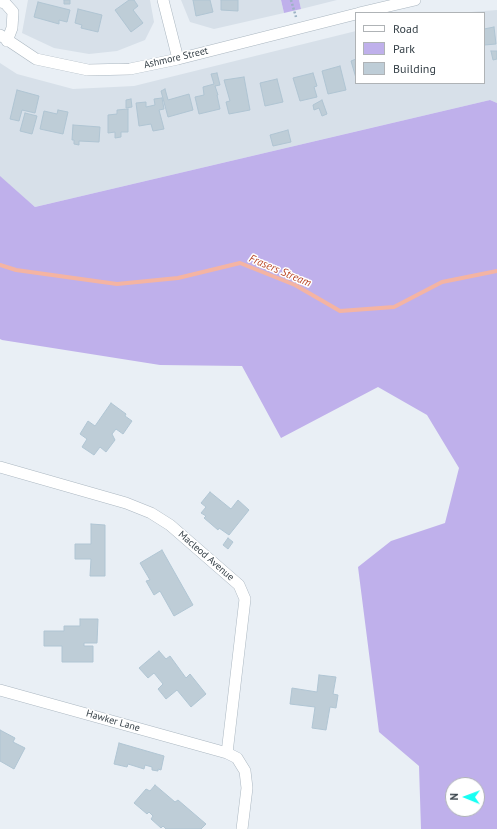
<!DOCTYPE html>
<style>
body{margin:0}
#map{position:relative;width:497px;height:829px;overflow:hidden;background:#e9eff5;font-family:"PT Sans",sans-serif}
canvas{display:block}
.legend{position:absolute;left:355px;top:12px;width:130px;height:72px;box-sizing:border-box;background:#fff;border:1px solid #afb3b6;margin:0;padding:5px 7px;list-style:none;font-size:12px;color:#374249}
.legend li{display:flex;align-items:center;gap:8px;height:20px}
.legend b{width:20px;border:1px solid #afb3b6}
.north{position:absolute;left:445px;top:777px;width:40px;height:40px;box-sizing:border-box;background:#fff;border:1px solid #afb3b6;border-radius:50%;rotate:271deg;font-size:11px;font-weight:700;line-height:16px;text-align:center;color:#374249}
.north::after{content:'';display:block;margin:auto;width:14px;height:18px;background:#16fff3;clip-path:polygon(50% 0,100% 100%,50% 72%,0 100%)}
</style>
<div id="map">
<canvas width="497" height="829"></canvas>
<ul class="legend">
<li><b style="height:5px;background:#fff"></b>Road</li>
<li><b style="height:11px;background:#bfb0eb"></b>Park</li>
<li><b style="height:11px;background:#becdd7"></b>Building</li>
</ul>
<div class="north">N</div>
</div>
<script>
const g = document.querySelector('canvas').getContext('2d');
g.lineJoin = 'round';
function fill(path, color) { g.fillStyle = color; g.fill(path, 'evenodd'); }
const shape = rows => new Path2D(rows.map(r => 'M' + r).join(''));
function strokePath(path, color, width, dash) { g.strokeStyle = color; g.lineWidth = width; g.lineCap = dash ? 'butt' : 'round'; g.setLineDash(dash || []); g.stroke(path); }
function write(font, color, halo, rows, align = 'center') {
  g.font = font + ' "PT Sans",sans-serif'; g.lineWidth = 3; g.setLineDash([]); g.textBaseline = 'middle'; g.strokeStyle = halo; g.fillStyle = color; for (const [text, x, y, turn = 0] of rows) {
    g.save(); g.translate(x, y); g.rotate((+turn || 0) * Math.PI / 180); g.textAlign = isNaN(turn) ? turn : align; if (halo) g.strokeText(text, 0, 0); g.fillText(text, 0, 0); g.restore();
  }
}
const residential = shape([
 [28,0,150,0,154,22,145,40,117,51,89,54,54,48,22,33],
 [181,0,281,0,284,13,214,29,190,22],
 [299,0,337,0,301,9],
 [497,10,497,103,490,100,35,207,0,177,0,63,17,74,73,89,134,86,356,31,356,83,484,83,484,13,458,13]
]);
const green = shape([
 [281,0,299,0,301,9,284,13],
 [490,100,497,103,497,829,421,829,419,766,379,732,358,567,391,541,445,523,459,468,427,415,378,387,281,438,242,366,160,365,2,340,0,339,0,176,35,207],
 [453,785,477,785,477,809,453,809]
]);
const stream = shape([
 [0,265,16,270,117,284,178,278,240,263,295,285,340,311,394,307,442,282,497,271]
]);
const building = shape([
 [64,0,70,0,70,4,64,4,64,0],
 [129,0,134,0,138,6,133,10,143,23,131,32,115,10,129,0],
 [193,0,210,0,213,12,196,16,193,0],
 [221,0,238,0,238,11,221,10,221,0],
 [38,2,70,10,67,22,59,20,59,24,34,17,38,2],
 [78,9,102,15,98,32,81,28,82,25,75,23,78,9],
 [494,27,496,44,484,45,484,29,494,27],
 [491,51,497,51,497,59,493,60,491,51],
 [356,59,356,78,351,61,356,59],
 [340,66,346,90,328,94,322,71,340,66],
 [217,73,220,85,215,86,218,95,217,95,220,109,199,114,195,97,204,95,203,87,214,84,211,74,217,73],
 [313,73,317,86,314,87,317,97,300,101,293,78,313,73],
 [244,77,250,110,229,114,226,102,230,101,224,80,244,77],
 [277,79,283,102,265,106,260,83,277,79],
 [165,89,168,100,189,94,193,110,168,117,161,91,165,89],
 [17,90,39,96,35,113,22,110,19,121,10,119,17,90],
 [162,98,164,109,159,110,164,129,153,131,151,124,139,126,136,103,146,102,146,107,155,105,154,99,162,98],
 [131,99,132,107,126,108,126,100,131,99],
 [322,100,327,114,322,116,319,108,314,110,313,105,322,100],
 [128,109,128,132,121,132,121,137,115,138,115,132,108,133,108,115,117,114,117,110,128,109],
 [58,110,68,112,63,134,40,129,44,111,57,114,58,110],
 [25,113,37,116,32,134,20,131,25,113],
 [73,125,100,127,99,142,79,141,79,145,74,144,74,140,72,140,73,125],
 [288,130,291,142,273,146,270,135,288,130],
 [111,403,126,414,125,416,132,421,123,434,116,429,112,434,115,440,106,452,100,447,94,455,82,447,87,439,80,434,88,421,95,426,111,403],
 [210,492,231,509,238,500,249,510,229,535,219,528,218,530,204,518,206,516,201,513,206,507,201,503,210,492],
 [91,524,105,525,105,576,90,576,91,559,75,559,75,544,91,544,91,524],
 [228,538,233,542,228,549,223,545,228,538],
 [162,550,193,605,174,616,160,591,154,595,146,581,150,580,140,563,162,550],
 [80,619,98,619,97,643,84,643,84,646,93,646,93,662,62,662,62,646,44,646,44,631,64,631,64,626,80,626,80,619],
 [159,651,166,659,170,656,186,678,190,674,206,694,191,707,177,690,166,699,158,689,163,684,154,673,148,678,139,668,159,651],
 [319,675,336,677,333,694,338,695,336,708,330,707,326,730,312,728,315,707,290,704,292,688,317,692,319,675],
 [0,730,15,738,13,742,25,748,14,769,0,761,0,730],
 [119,743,164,756,161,770,158,769,158,771,152,770,152,767,145,765,144,769,128,764,127,767,114,764,119,743],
 [155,785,175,802,178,800,206,824,201,829,166,829,163,826,161,828,151,819,153,816,149,812,147,814,134,803,146,789,150,791,155,785]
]);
const path = shape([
 [291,0,296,17]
]);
const street = shape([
 [163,0,178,59],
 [0,2,5,3,13,12,12,28,7,41],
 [359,13,415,0],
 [0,35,36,59,88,70,130,69,178,59,356,14],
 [0,467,126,503,151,513,170,525,239,585,245,599,227,753,237,758,245,771,247,788,242,829],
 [0,690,227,753]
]);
const streetNames = [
 ["Ashmore Street",176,58,-13],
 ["Macleod Avenue",206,556,41],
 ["Hawker Lane",113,721,16]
];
const waterNames = [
 ["Frasers Stream",280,271,23]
];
fill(residential, '#d7e0e9');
fill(green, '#bfb0eb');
strokePath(stream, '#f4b4a3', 4);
fill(building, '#becdd7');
strokePath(building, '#b0c5d3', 1);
strokePath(street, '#abb7c1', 12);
strokePath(path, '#9bb2c4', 2.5, [2, 2]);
strokePath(street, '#fff', 11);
write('10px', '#374249', '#fff', streetNames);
write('italic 11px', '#bb4a2a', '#fff', waterNames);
</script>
